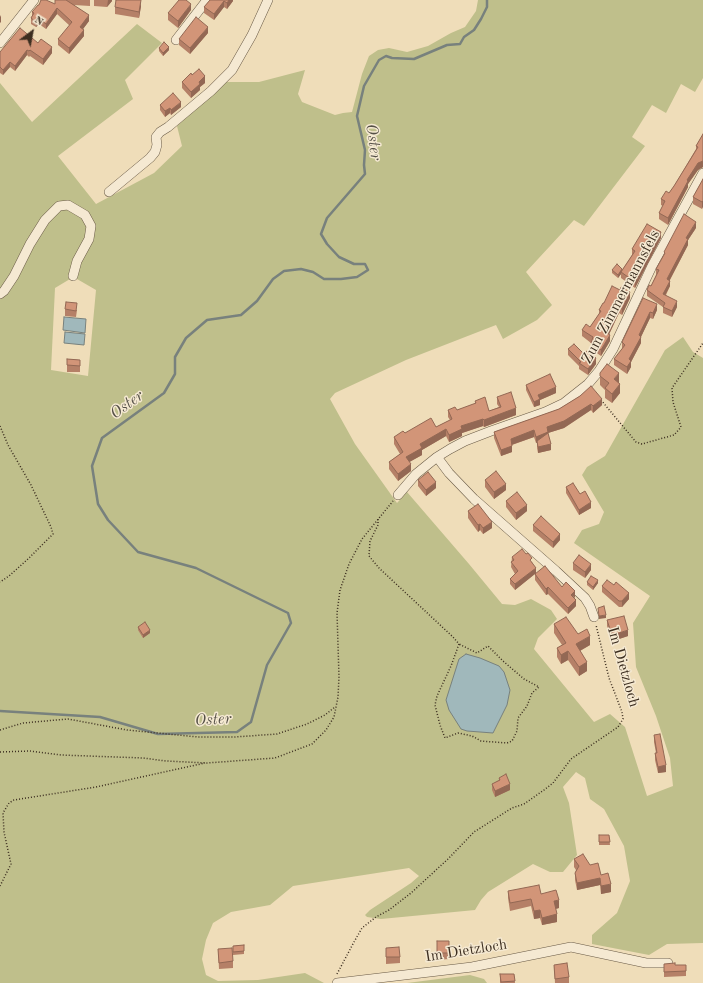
<!DOCTYPE html>
<style>
body{margin:0}
#map{position:relative;width:703px;height:983px;overflow:hidden;background:#efddb9;font-family:"Old Standard TT",serif}
canvas{display:block}
.north{position:absolute;left:12px;top:12px;width:40px;height:40px;-webkit-text-stroke:3px #f5e9d2;paint-order:stroke;rotate:32deg;font-size:11px;font-weight:700;line-height:16px;text-align:center;color:#3c2e20}
.north::after{content:'';display:block;margin:auto;width:14px;height:18px;background:#3c2e20;clip-path:polygon(50% 0,100% 100%,50% 72%,0 100%)}
</style>
<div id="map">
<canvas width="703" height="983"></canvas>
<div class="north">N</div>
</div>
<script>
const g = document.querySelector('canvas').getContext('2d');
g.lineJoin = 'round';
function fill(path, color) { g.fillStyle = color; g.fill(path, 'evenodd'); }
const shape = rows => new Path2D(rows.map(r => 'M' + r).join(''));
function strokePath(path, color, width, dash) { g.strokeStyle = color; g.lineWidth = width; g.lineCap = dash ? 'butt' : 'round'; g.setLineDash(dash || []); g.stroke(path); }
function write(font, color, halo, rows, align = 'center') {
  g.font = font + ' "Old Standard TT",serif'; g.lineWidth = 3; g.setLineDash([]); g.textBaseline = 'middle'; g.strokeStyle = halo; g.fillStyle = color; for (const [text, x, y, turn = 0] of rows) {
    g.save(); g.translate(x, y); g.rotate((+turn || 0) * Math.PI / 180); g.textAlign = isNaN(turn) ? turn : align; if (halo) g.strokeText(text, 0, 0); g.fillText(text, 0, 0); g.restore();
  }
}
const green = shape([
 [478,0,703,0,703,78,695,92,681,84,666,113,652,105,632,137,645,146,584,226,574,220,526,272,552,305,537,320,503,339,496,325,406,360,335,393,330,399,355,444,397,503,407,492,469,564,502,604,515,605,531,599,551,610,557,619,538,638,534,649,594,722,610,714,625,727,647,796,673,786,670,758,656,716,636,667,633,623,650,596,574,543,582,530,599,524,604,512,582,475,587,467,605,456,665,350,683,337,693,352,703,358,703,943,667,944,649,955,592,944,592,935,617,913,630,881,624,846,604,809,590,799,585,778,576,772,563,787,569,803,577,855,563,872,550,872,533,864,488,892,481,900,475,910,381,919,367,917,365,915,370,910,411,883,419,876,409,868,293,886,270,905,231,912,213,923,206,940,202,959,206,975,218,981,258,980,305,973,324,983,0,983,0,83,32,122,137,24,162,43,125,80,133,99,58,156,96,204,154,173,182,146,177,126,225,82,259,82,305,70,298,94,302,102,335,115,343,113,352,112,362,74,369,56,378,50,389,48,407,52,428,46,451,33,465,27,476,11],
 [70,279,77,279,96,290,88,376,51,370,55,288],
 [470,975,484,979,487,983,407,983]
]);
const water = shape([
 [64,317,86,319,85,333,63,330,64,317],
 [65,332,85,334,84,345,64,343,65,332],
 [466,654,480,658,499,666,504,672,510,690,507,705,493,733,467,731,461,729,449,710,446,700,459,659,466,654]
]);
const stream = shape([
 [0,711,100,717,158,734,237,732,251,722,267,665,291,623,288,613,196,568,138,552,108,520,98,504,92,466,102,438,164,393,175,374,175,357,186,338,207,320,241,315,257,301,273,279,284,271,301,269,313,272,324,279,341,279,357,277,368,270,365,264,354,264,339,257,327,244,321,234,327,218,365,174,364,165,365,150,357,116,364,86,379,60,386,56,392,58,414,59,447,45,460,44,464,37,474,30,481,19,487,7,487,0]
]);
const path = shape([
 [601,400,636,442,642,444,674,435,681,427,673,402,672,388,703,343],
 [0,426,8,445,31,485,51,527,53,534,28,559,9,576,0,582],
 [378,519,378,525,370,541,369,556,379,568,453,637,459,644,451,666,437,696,435,705,440,725,445,738,458,733,472,736,481,741,507,743,512,741,517,731,518,718,527,706,532,693,539,687,524,679,503,661,488,646,477,653,459,644],
 [0,730,23,723,68,719,127,730,198,737,235,737,277,734,307,724,325,715,335,707],
 [0,752,30,751,61,755,143,758,166,761,207,763,275,758,312,744,326,730,334,717,338,697,339,677,337,613,340,590,349,564,362,539,393,501],
 [0,886,11,864,4,832,3,813,9,803,14,800,96,787,205,763],
 [337,974,354,942,362,928,376,917,389,910,411,893,448,859,474,832,512,808,524,804,544,790,553,783,571,759,618,727,623,719,622,712,609,678,596,625]
]);
const minor = shape([
 [176,40,207,0],
 [0,43,34,0],
 [109,192,150,158,155,152,157,145,156,137,160,132,168,127,211,91,232,70,252,35,268,0],
 [0,294,4,291,14,276,30,244,45,220,59,206,68,205,85,215,91,226,89,239,77,261,73,276],
 [437,457,449,473,474,499,556,571,585,598,590,606,594,617],
 [398,495,416,474,437,457,450,449,465,441,491,431,545,412,564,403,588,384,599,371,613,349,652,266,703,173],
 [337,983,472,967,571,947,646,963,668,963]
]);
const wall = shape([
 [55,0,90,0,90,6,74,5,89,21,83,29,84,36,69,54,58,45,58,39,70,26,57,14,46,29,39,24,36,27,31,24,31,18,32,16,32,12,39,5,55,4],
 [94,0,112,0,112,1,107,7,94,6],
 [210,0,233,0,233,1,227,9,224,7,214,20,204,13,204,7],
 [141,6,139,18,115,14,115,7],
 [191,10,178,28,168,20,168,13],
 [208,33,190,54,179,45,179,39],
 [38,43,52,53,43,65,30,56,29,57,27,55,15,71,10,67,3,75,0,73,0,52],
 [159,48,169,50,163,56,159,51],
 [182,82,205,83,200,87,200,90,191,98,182,88],
 [160,105,181,107,171,115,170,113,165,117,160,110],
 [703,134,703,167,698,170,688,184,688,187,668,225,659,219,659,213,663,206,661,205,661,199,669,193,674,186,696,149,696,146],
 [703,179,702,209,693,204,693,197],
 [696,228,688,240,688,245,670,280,670,286,666,295,677,307,672,317,663,313,663,307,647,296,647,290,651,286,656,275,656,269,664,256,664,252],
 [661,238,635,288,621,278,621,274,618,278,612,273,612,270,622,270,632,255,632,249],
 [630,298,622,315,619,313,609,334,610,341,601,356,591,349,591,343,582,336,582,330,590,327,599,314,599,310,604,303],
 [643,298,657,310,653,319,650,318,641,337,641,343,631,362,631,367,627,374,614,365,614,359,622,349,622,342],
 [65,309,77,310,76,317,65,316],
 [568,349,584,354,596,364,588,375,579,369,579,366,568,355],
 [67,359,80,360,80,372,67,372],
 [600,373,619,383,620,393,612,403,605,398,605,390,600,385],
 [526,385,556,393,540,400,540,405,534,407,526,390],
 [580,396,602,405,593,413,591,410,564,428,548,433,551,450,538,453,537,448,537,442,536,443,534,437,512,445,512,452,501,456,494,438,494,432,559,409],
 [497,397,516,415,484,427,483,426,462,433,462,436,449,442,446,436,422,450,422,455,409,462,411,471,398,481,389,469,389,462,400,454,394,444,394,437,405,433,436,427,450,420,448,417,448,410,457,410,475,404,475,401,489,411,499,407,497,404],
 [418,480,436,488,426,496,418,486],
 [485,480,506,490,494,499,485,487],
 [566,487,580,494,591,508,579,515,566,493],
 [506,501,527,511,516,520,506,507],
 [468,511,492,528,483,534,480,530,478,532,468,518],
 [533,525,560,540,553,548,533,531],
 [512,557,532,562,536,573,562,587,574,598,576,606,568,614,548,594,546,595,535,580,535,574,515,590,510,584,510,579,515,574,511,567],
 [573,563,591,570,585,578,573,570],
 [587,582,598,583,593,590,587,585],
 [602,586,629,599,622,607,619,607,602,592],
 [607,620,628,636,613,641,612,637,611,637,607,626],
 [554,624,590,645,580,651,587,671,579,676,568,660,561,664,557,657,557,648,562,645,554,633],
 [138,627,150,633,143,638,138,630],
 [654,735,666,772,658,773,655,760,655,753,656,753,654,742],
 [499,778,510,790,495,797,492,790,492,784,499,780],
 [599,835,609,835,610,845,599,845],
 [574,859,590,865,601,875,611,892,601,894,600,885,577,890,575,880,575,873,576,870,574,867],
 [508,891,541,894,559,908,556,909,557,922,542,925,540,918,534,919,531,906,510,911,508,898],
 [437,941,449,953,449,959,437,960],
 [244,945,244,954,233,955,233,946],
 [386,948,400,957,400,963,386,964],
 [218,949,233,961,233,968,219,969],
 [664,964,675,965,686,965,686,976,664,977],
 [554,965,569,977,569,983,555,983],
 [500,974,514,974,515,983,500,983]
]);
const shadedWall = shape([
 [108,0,112,0,112,1,107,7],
 [141,0,141,6,139,18,139,12],
 [229,0,233,0,233,1,227,9,227,3],
 [224,1,224,7,214,20,214,14],
 [191,4,191,10,178,28,178,21],
 [57,8,57,14,46,29,46,24],
 [1,15,1,22,0,23,0,17],
 [89,15,89,21,80,33,80,27],
 [39,18,39,24,36,27,36,22],
 [208,27,208,33,190,54,190,48],
 [84,30,84,36,69,54,69,48],
 [52,47,52,53,43,65,43,59],
 [169,47,169,50,163,56,163,53],
 [27,50,27,55,15,71,15,66],
 [10,62,10,67,3,75,3,70],
 [205,76,205,83,200,87,200,90,191,98,191,92,199,82],
 [181,102,181,107,171,115,171,110],
 [170,108,170,113,165,117,165,111],
 [703,161,703,167,698,170,688,184,688,187,668,225,668,218,687,180,698,163],
 [703,201,703,207,702,209,702,202],
 [696,222,696,228,688,240,688,245,667,285,667,279,686,238],
 [661,232,661,238,635,288,635,282],
 [622,269,621,272,621,274,618,278,618,275],
 [670,281,670,286,663,299,663,294],
 [630,292,630,298,622,315,622,309],
 [677,301,677,307,672,317,672,311],
 [657,304,657,310,653,319,653,313],
 [619,308,619,313,607,339,607,333],
 [650,312,650,318,639,341,641,337,641,343,631,362,631,367,627,374,627,367,629,359,639,335],
 [610,335,610,341,601,356,601,350],
 [596,358,596,364,588,375,588,369],
 [619,373,619,383,614,389,614,379],
 [620,384,620,393,612,403,612,394],
 [556,387,556,393,540,400,540,405,534,407,534,402,538,395],
 [602,399,602,405,593,413,593,406],
 [591,404,591,410,564,428,548,433,548,438,536,443,536,437,547,427],
 [516,408,516,415,484,427,484,420],
 [483,419,483,426,462,433,462,436,449,442,449,435,461,426],
 [446,429,446,436,422,450,422,455,406,464,406,457,420,444],
 [534,430,534,437,511,445,511,439],
 [551,444,551,450,538,453,538,447],
 [512,446,512,452,501,456,501,450],
 [411,464,411,471,398,481,398,474],
 [436,482,436,488,426,496,426,490],
 [506,484,506,490,494,499,494,492],
 [591,502,591,508,579,515,579,510],
 [527,505,527,511,516,520,516,513],
 [492,522,492,528,483,534,483,528],
 [480,524,480,530,478,532,478,525],
 [560,534,560,540,553,548,553,542],
 [591,564,591,570,585,578,585,572],
 [536,568,536,573,515,590,515,584],
 [598,580,598,583,593,590,593,587],
 [548,587,548,594,546,595,546,589],
 [575,591,575,598,571,595],
 [629,593,629,599,622,607,622,601],
 [576,600,576,606,568,614,568,608],
 [606,615,606,618,599,619,599,616],
 [150,630,150,633,143,638,143,635],
 [628,630,628,636,613,641,613,635],
 [612,631,612,637,611,637,611,632],
 [590,636,590,645,576,653,576,644],
 [568,651,568,660,561,664,561,655],
 [587,662,587,671,579,676,579,667],
 [666,765,666,772,658,773,658,767],
 [510,784,510,790,495,797,495,791],
 [600,878,600,885,577,890,577,883],
 [611,884,611,892,601,894,601,886],
 [559,900,559,908,554,909,554,901],
 [540,910,540,918,534,919,534,911],
 [557,914,557,922,542,925,542,918]
]);
const building = shape([
 [41,0,46,0,55,4,55,0,66,0,89,15,80,27,84,30,69,48,58,39,72,22,57,8,46,24,39,18,36,22,31,18,34,13,32,12,38,5,39,5,41,0],
 [116,0,141,0,139,12,115,7,116,0],
 [179,0,186,0,191,4,178,21,168,13,179,0],
 [210,0,229,0,227,3,224,1,214,14,204,7,210,0],
 [196,17,208,27,190,48,179,39,196,17],
 [20,28,38,43,41,39,52,47,43,59,30,50,29,51,27,50,15,66,10,62,3,70,0,67,0,52,20,28],
 [164,42,169,47,163,53,159,48,164,42],
 [199,69,205,76,199,82,200,84,191,92,182,82,191,73,192,75,199,69],
 [173,93,181,102,171,110,170,108,165,111,160,105,173,93],
 [703,134,703,161,698,163,687,180,688,181,668,218,659,213,665,201,661,199,666,191,669,193,674,186,698,147,696,146,703,134],
 [703,179,703,201,702,202,693,197,703,179],
 [684,214,696,222,686,238,688,239,667,279,670,281,663,294,677,301,672,311,663,307,665,303,647,290,649,285,651,286,659,270,656,269,665,253,664,252,684,214],
 [647,224,661,232,635,282,621,272,635,251,632,249,647,224],
 [617,264,622,269,618,275,612,270,617,264],
 [612,286,620,290,621,287,630,292,622,309,619,308,607,333,610,335,601,350,591,343,593,337,582,330,586,324,590,327,601,311,599,310,603,303,604,303,612,286],
 [643,298,657,304,653,313,650,312,639,335,641,337,629,359,631,361,627,367,614,359,625,345,622,342,643,298],
 [66,302,77,303,76,311,65,309,66,302],
 [574,344,584,354,586,351,596,358,588,369,579,363,581,362,568,349,574,344],
 [67,359,80,360,80,366,67,365,67,359],
 [607,364,619,373,614,379,620,384,612,394,605,388,609,383,600,376,600,373,607,364],
 [550,374,556,387,538,395,540,399,534,402,526,385,550,374],
 [591,386,602,399,593,406,591,404,564,421,547,427,548,432,536,437,534,430,511,439,512,446,501,450,494,432,559,409,580,396,591,386],
 [511,392,516,408,484,420,483,419,461,426,462,429,449,435,446,429,420,444,422,448,406,457,411,464,398,474,389,462,403,452,394,437,403,431,405,433,431,418,436,427,452,419,448,410,455,407,457,410,476,403,475,401,485,397,489,411,501,407,497,397,511,392],
 [548,433,551,444,538,447,537,441,548,433],
 [496,471,506,484,494,492,485,480,496,471],
 [428,472,436,482,426,490,418,480,428,472],
 [573,483,580,494,585,491,591,502,579,510,566,487,573,483],
 [517,492,527,505,516,513,506,501,517,492],
 [478,504,492,522,483,528,480,524,478,525,468,511,478,504],
 [541,516,560,534,553,542,533,525,541,516],
 [522,549,526,554,528,553,532,558,530,560,536,568,515,584,510,579,518,571,511,562,514,560,512,557,522,549],
 [579,555,591,564,585,572,573,563,579,555],
 [545,566,562,587,566,582,575,591,571,595,576,600,568,608,548,587,546,589,535,574,545,566],
 [591,576,598,580,593,587,587,582,591,576],
 [607,580,614,585,616,582,629,593,622,601,619,601,602,586,607,580],
 [604,606,606,615,599,616,598,608,604,606],
 [624,616,628,630,613,635,612,631,611,632,607,620,624,616],
 [566,617,578,634,587,629,590,636,576,644,587,662,579,667,568,651,561,655,557,648,566,643,554,624,566,617],
 [145,622,150,630,143,635,138,627,145,622],
 [660,734,666,765,658,767,655,753,657,753,654,735,660,734],
 [506,774,510,784,495,791,492,784,500,780,499,778,506,774],
 [599,835,609,835,610,842,599,842,599,835],
 [583,854,590,865,598,863,601,875,608,873,611,884,601,886,600,878,577,883,575,873,579,866,574,859,583,854],
 [539,885,541,894,556,890,559,900,554,901,557,914,542,918,540,910,534,911,531,899,510,903,508,891,539,885],
 [437,941,449,941,449,953,437,953,437,941],
 [244,945,244,951,233,952,233,946,244,945],
 [399,947,400,957,386,957,386,948,399,947],
 [232,948,233,961,219,963,218,949,232,948],
 [567,963,569,977,555,979,554,965,567,963],
 [675,963,675,965,686,965,686,971,664,972,664,964,675,963],
 [500,974,514,974,515,981,501,982,500,974]
]);
const streetNames = [
 ["Zum Zimmermannsfels",621,297,-62],
 ["Im Dietzloch",623,667,74],
 ["Im Dietzloch",466,951,-9]
];
const waterNames = [
 ["Oster",373,142,82],
 ["Oster",127,405,-36],
 ["Oster",213,720,-3]
];
fill(green, '#bfbf8b');
fill(water, '#a0b8bb');
strokePath(water, '#78817d', 1);
strokePath(stream, '#78817d', 2.5);
strokePath(minor, '#695a46', 10);
strokePath(path, '#3c2e20', 1.5, [1, 2]);
strokePath(minor, '#f5e9d2', 9);
fill(wall, '#b58067');
fill(shadedWall, '#936854');
fill(building, '#d29578');
strokePath(building, '#936854', 1);
write('15px', '#3c2e20', '#f5e9d2', streetNames);
write('italic 16px', '#555047', '#f5e9d2', waterNames);
</script>
